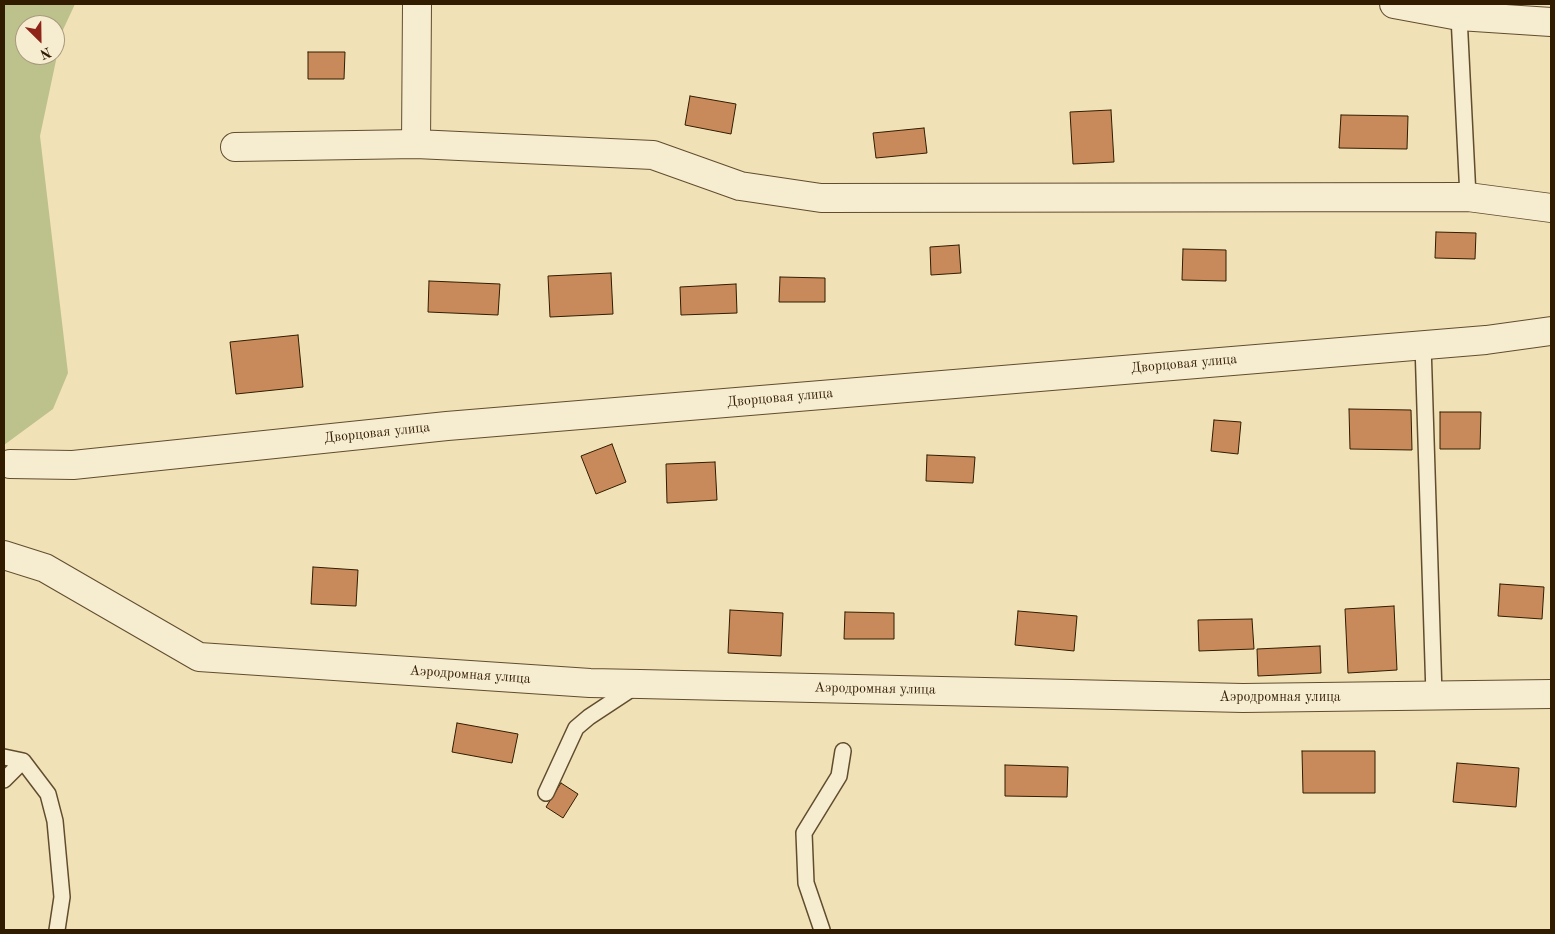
<!DOCTYPE html>
<meta charset="utf-8">
<style>
body{margin:0}
#map{position:relative;width:1555px;height:934px;overflow:hidden;background:#f1e1b6;font-family:"Old Standard TT",serif}
canvas{display:block}
.frame{position:absolute;inset:0;border:5px solid #311c00;pointer-events:none}
.north{position:absolute;left:15px;top:15px;width:50px;height:50px;box-sizing:border-box;background:#f6ecd0;border:1px solid #a7997d;border-radius:50%;rotate:157deg;font-size:14px;font-weight:700;line-height:20px;text-align:center;color:#311c00}
.north::after{content:'';display:block;margin:auto;width:18px;height:22px;background:#8f2418;clip-path:polygon(50% 0,100% 100%,50% 72%,0 100%)}
</style>
<div id="map">
<canvas width="1555" height="934"></canvas>
<div class="frame"></div>
<div class="north">N</div>
</div>
<script>
const g = document.querySelector('canvas').getContext('2d');
g.lineJoin = 'round';
function fill(path, color) { g.fillStyle = color; g.fill(path, 'evenodd'); }
const shape = rows => new Path2D(rows.map(r => 'M' + r).join(''));
function strokePath(path, color, width, dash) { g.strokeStyle = color; g.lineWidth = width; g.lineCap = dash ? 'butt' : 'round'; g.setLineDash(dash || []); g.stroke(path); }
function write(font, color, halo, rows, align = 'center') {
  g.font = font + ' "Old Standard TT",serif'; g.lineWidth = 4; g.setLineDash([]); g.textBaseline = 'middle'; g.strokeStyle = halo; g.fillStyle = color; for (const [text, x, y, turn = 0] of rows) {
    g.save(); g.translate(x, y); g.rotate((+turn || 0) * Math.PI / 180); g.textAlign = isNaN(turn) ? turn : align; if (halo) g.strokeText(text, 0, 0); g.fillText(text, 0, 0); g.restore();
  }
}
const green = shape([
 [4,4,75,4,62,32,40,136,68,373,53,409,4,445],
 [25,25,55,25,55,55,25,55]
]);
const building = shape([
 [308,52,345,52,344,79,308,79,308,52],
 [690,96,736,104,731,134,685,125,690,96],
 [1111,110,1114,162,1073,164,1070,112,1111,110],
 [1341,115,1408,116,1407,149,1339,148,1341,115],
 [924,128,927,153,876,158,873,133,924,128],
 [1436,232,1476,233,1475,259,1435,258,1436,232],
 [959,245,961,273,931,275,930,247,959,245],
 [1183,249,1226,250,1226,281,1182,280,1183,249],
 [611,273,613,314,550,317,548,276,611,273],
 [780,277,825,278,825,302,779,302,780,277],
 [429,281,500,284,498,315,428,312,429,281],
 [736,284,737,313,681,315,680,287,736,284],
 [298,335,303,387,236,394,230,342,298,335],
 [1349,409,1411,410,1412,450,1350,449,1349,409],
 [1440,412,1481,412,1480,449,1440,449,1440,412],
 [1214,420,1241,422,1238,454,1211,451,1214,420],
 [612,444,626,482,596,494,581,456,612,444],
 [927,455,975,457,973,483,926,481,927,455],
 [715,462,717,500,667,503,666,464,715,462],
 [313,567,358,570,356,606,311,604,313,567],
 [1500,584,1544,587,1542,619,1498,616,1500,584],
 [1394,606,1397,670,1348,673,1345,609,1394,606],
 [730,610,783,613,781,656,728,653,730,610],
 [1018,611,1077,616,1074,651,1015,645,1018,611],
 [845,612,894,613,894,639,844,639,845,612],
 [1252,619,1254,649,1199,651,1198,620,1252,619],
 [1320,646,1321,673,1258,676,1257,649,1320,646],
 [457,723,518,734,512,763,452,752,457,723],
 [1302,751,1375,751,1375,793,1303,793,1302,751],
 [1457,763,1519,768,1516,807,1453,802,1457,763],
 [1005,765,1068,767,1067,797,1005,796,1005,765],
 [561,783,578,794,563,818,546,807,561,783]
]);
const service = shape([
 [1459,16,1468,197],
 [1423,344,1434,695],
 [4,757,23,761,48,794,55,821,62,897,57,930],
 [4,780,23,761],
 [546,793,576,728,589,717,636,686],
 [822,930,806,883,804,833,839,776,843,751]
]);
const minor = shape([
 [417,4,416,144,653,155,740,186,821,198,1468,197,1551,208],
 [1394,4,1459,16,1551,22],
 [235,147,416,144],
 [10,464,73,465,447,426,1486,340,1551,331],
 [4,555,45,568,199,657,590,683,640,684,1243,698,1551,694]
]);
const streetNames = [
 ["Дворцовая улица",1184,364,-5],
 ["Дворцовая улица",780,398,-5],
 ["Дворцовая улица",377,433,-6],
 ["Аэродромная улица",470,675,4],
 ["Аэродромная улица",875,689,1],
 ["Аэродромная улица",1280,697]
];
fill(green, '#bdc28c');
fill(building, '#c88a5b');
strokePath(building, '#311c00', 1);
strokePath(service, '#614d2e', 18);
strokePath(minor, '#614d2e', 30);
strokePath(service, '#f6ecd0', 15);
strokePath(minor, '#f6ecd0', 28);
write('14px', '#311c00', '#f6ecd0', streetNames);
</script>
